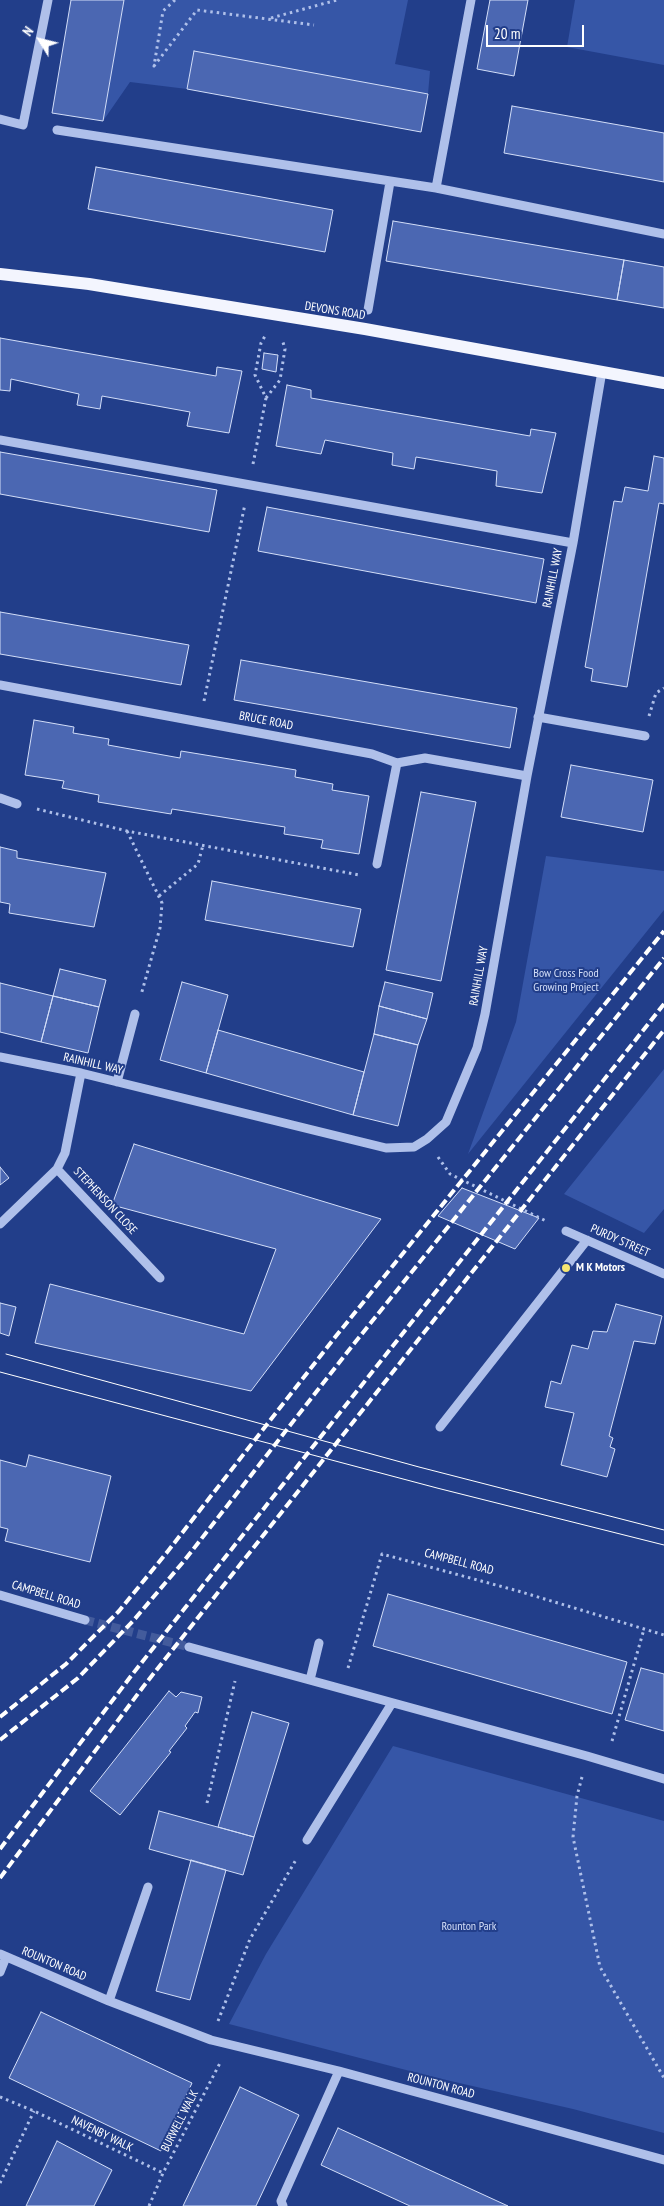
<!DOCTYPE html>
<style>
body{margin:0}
#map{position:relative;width:664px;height:2206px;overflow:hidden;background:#223e8a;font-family:"PT Sans Narrow",sans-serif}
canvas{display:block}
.north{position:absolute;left:15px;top:15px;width:50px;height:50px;-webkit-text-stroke:4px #223e8a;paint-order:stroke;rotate:306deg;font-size:14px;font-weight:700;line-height:20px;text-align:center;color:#fff}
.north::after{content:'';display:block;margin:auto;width:18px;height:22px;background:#fff;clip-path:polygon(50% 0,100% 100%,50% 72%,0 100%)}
.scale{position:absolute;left:486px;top:25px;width:98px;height:22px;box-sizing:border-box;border:2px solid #fff;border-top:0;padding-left:6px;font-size:15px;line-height:18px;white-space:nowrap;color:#fff;-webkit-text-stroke:4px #223e8a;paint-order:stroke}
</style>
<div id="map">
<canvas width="664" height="2206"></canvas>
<div class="north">N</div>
<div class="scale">20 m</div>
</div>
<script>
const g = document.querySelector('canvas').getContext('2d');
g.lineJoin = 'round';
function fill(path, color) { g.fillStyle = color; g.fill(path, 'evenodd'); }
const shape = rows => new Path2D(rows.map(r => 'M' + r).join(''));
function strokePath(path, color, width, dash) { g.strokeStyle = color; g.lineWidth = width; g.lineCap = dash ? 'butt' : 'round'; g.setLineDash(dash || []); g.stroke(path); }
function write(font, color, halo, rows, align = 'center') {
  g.font = font + ' "PT Sans Narrow",sans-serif'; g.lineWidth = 4; g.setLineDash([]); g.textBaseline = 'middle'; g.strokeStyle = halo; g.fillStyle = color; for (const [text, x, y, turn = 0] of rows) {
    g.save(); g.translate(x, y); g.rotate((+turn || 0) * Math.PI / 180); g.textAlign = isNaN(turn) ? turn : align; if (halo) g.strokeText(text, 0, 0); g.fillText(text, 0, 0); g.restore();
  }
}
const green = shape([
 [124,0,408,0,395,64,430,71,428,94,194,52,187,89,130,82,103,121],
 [575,0,664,0,664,65,567,47],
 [546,856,664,871,664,910,468,1154,516,1022],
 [664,1069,664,1209,644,1233,564,1194],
 [393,1746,664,1821,664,2133,573,2109,433,2077,229,2024,266,1954]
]);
const building = shape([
 [71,0,124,0,103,121,52,113,71,0],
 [490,0,528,0,514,76,477,69,490,0],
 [194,51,428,94,421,132,187,89,194,51],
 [512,106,664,133,664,182,504,153,512,106],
 [96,167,333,210,325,252,88,209,96,167],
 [393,221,624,260,617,300,386,261,393,221],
 [624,260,664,267,664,308,617,300,624,260],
 [0,338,216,376,217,367,242,371,229,433,187,426,190,412,102,396,100,409,77,405,79,394,11,379,10,391,0,390,0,338],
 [264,353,278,355,276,372,262,369,264,353],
 [287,385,311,390,311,398,530,436,531,429,556,433,542,493,496,486,497,471,416,457,414,469,392,465,393,453,325,440,321,454,276,446,287,385],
 [0,452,217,490,209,532,0,494,0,452],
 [654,456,664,458,664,504,659,503,627,687,591,681,593,669,585,667,614,501,622,502,625,487,648,491,654,456],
 [267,507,544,559,536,603,258,551,267,507],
 [0,612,189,645,181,685,0,654,0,612],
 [241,660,517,708,510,748,234,700,241,660],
 [34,720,74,727,73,733,109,739,108,745,180,758,181,751,296,770,295,777,333,784,332,790,369,796,359,854,321,848,323,840,284,834,285,827,172,809,171,814,98,802,99,795,62,788,64,781,25,775,34,720],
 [571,765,653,780,643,832,561,817,571,765],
 [421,792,476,802,441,981,386,970,421,792],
 [0,847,17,851,17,858,106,873,94,927,9,913,10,904,0,902,0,847],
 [212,881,361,909,353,947,205,920,212,881],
 [60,969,106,980,99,1007,53,996,60,969],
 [182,982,228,995,206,1073,160,1060,182,982],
 [385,982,433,993,427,1019,379,1006,385,982],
 [0,983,53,996,41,1042,0,1032,0,983],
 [53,996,99,1007,88,1053,41,1042,53,996],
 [379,1006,427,1019,418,1045,374,1034,379,1006],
 [218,1030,364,1072,353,1115,206,1073,218,1030],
 [374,1034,418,1045,398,1126,353,1115,374,1034],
 [134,1144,381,1219,251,1391,35,1343,50,1284,244,1334,276,1249,112,1205,134,1144],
 [0,1167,9,1178,0,1185,0,1167],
 [462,1188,539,1218,515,1249,438,1216,462,1188],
 [0,1303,16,1307,9,1336,0,1333,0,1303],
 [616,1304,662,1316,655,1344,634,1341,609,1436,613,1438,610,1447,615,1449,607,1477,561,1465,574,1413,545,1407,551,1381,561,1384,572,1345,588,1349,593,1331,607,1332,616,1304],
 [29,1455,111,1476,90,1562,5,1541,8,1529,0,1527,0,1460,26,1467,29,1455],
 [388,1594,627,1662,612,1714,373,1646,388,1594],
 [641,1668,664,1674,664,1731,625,1720,641,1668],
 [169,1691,176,1697,181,1692,202,1697,198,1713,195,1712,185,1726,187,1728,169,1751,171,1752,120,1815,90,1791,169,1691],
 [252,1712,289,1723,254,1837,218,1827,252,1712],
 [159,1811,254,1837,243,1875,149,1849,159,1811],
 [191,1860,226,1870,190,2000,156,1991,191,1860],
 [41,2012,192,2083,161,2151,9,2078,41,2012],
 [240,2087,299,2115,256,2206,183,2206,240,2087],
 [338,2128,508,2206,410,2206,321,2165,338,2128],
 [57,2141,112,2170,94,2206,26,2206,57,2141]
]);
const minorTunnel = shape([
 [85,1620,189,1647]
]);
const path = shape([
 [175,0,163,11,154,66,197,10,314,25],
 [271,18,337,0],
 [266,398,280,380,285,349,282,339],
 [253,464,266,398,255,375,261,343,265,336],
 [204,701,245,504],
 [649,716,656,693,664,688],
 [37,809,127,831,359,875],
 [127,831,162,903,160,928,141,995],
 [159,896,198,864,203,845],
 [438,1157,450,1174,548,1222],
 [348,1668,382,1554,518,1591,664,1635],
 [612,1741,644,1629],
 [582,1777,577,1796,573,1837,600,1967,664,2078],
 [207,1803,235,1681],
 [218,2021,250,1939,297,1858],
 [0,2097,34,2111,163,2173],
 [0,2183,34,2111],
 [149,2206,163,2173,220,2063]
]);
const minor = shape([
 [0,119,23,125,48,0],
 [57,130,436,188,664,234],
 [436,188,471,0],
 [368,310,390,182],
 [0,440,573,543],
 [0,685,372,754,397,763,425,758,527,776],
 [538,717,645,736],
 [0,798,17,804],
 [377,864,397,763],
 [0,1057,81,1073,386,1148,414,1147,427,1139,446,1122,477,1048,485,1014,527,776,573,543,602,371],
 [117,1082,135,1014],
 [57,1169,160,1278],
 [0,1224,57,1169,65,1153,81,1073],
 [566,1231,664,1274],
 [440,1427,587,1240],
 [0,1595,85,1620],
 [189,1647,587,1756,664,1779],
 [310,1680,319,1643],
 [307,1840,392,1703],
 [0,1954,109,2001,211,2040,339,2071,664,2160],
 [0,1972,6,1957],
 [109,2001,148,1887],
 [283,2206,281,2201,339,2071]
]);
const major = shape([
 [0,274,89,284,365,329,664,383]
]);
const tram = shape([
 [6,1354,419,1467,664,1530],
 [0,1372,437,1488,664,1545]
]);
const rail = shape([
 [0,1717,66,1664,119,1611,168,1551,336,1336,664,931],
 [0,1740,78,1678,133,1621,184,1561,349,1350,664,958],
 [0,1849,131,1676,664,1004],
 [0,1878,143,1687,664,1030]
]);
const markers = [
 [566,1268,5,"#f6e671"]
];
const streetNames = [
 ["DEVONS ROAD",335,311,9],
 ["RAINHILL WAY",553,578,-79],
 ["BRUCE ROAD",266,721,11],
 ["RAINHILL WAY",479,976,-80],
 ["RAINHILL WAY",93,1064,13],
 ["STEPHENSON CLOSE",105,1201,47],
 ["PURDY STREET",620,1241,24],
 ["CAMPBELL ROAD",459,1562,15],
 ["CAMPBELL ROAD",46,1595,17],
 ["ROUNTON ROAD",54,1964,23],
 ["ROUNTON ROAD",441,2086,15],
 ["BURWELL WALK",180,2121,-63],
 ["NAVENBY WALK",102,2134,26]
];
const parkNames = [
 ["Bow Cross Food",566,974],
 ["Growing Project",566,988],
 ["Rounton Park",469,1927]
];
const poiNames = [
 ["M K Motors",576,1268]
];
fill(green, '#3656a7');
fill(building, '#4b67b2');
strokePath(building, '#d3def8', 1);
strokePath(minorTunnel, '#435b9c', 9, [9, 4.5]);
strokePath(path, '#afc0ea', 3, [2.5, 4]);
strokePath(minor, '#afc0ea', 9);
strokePath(major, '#f3f5fe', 12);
strokePath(tram, '#fff', 1);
strokePath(rail, '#fff', 4, [9, 4]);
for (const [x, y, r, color] of markers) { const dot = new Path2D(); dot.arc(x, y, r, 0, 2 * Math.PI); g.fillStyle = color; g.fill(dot); strokePath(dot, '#223e8a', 2); }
write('12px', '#fff', '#223e8a', streetNames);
write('12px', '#d3def8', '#223e8a', parkNames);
write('bold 12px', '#fff', '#223e8a', poiNames, 'left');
</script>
